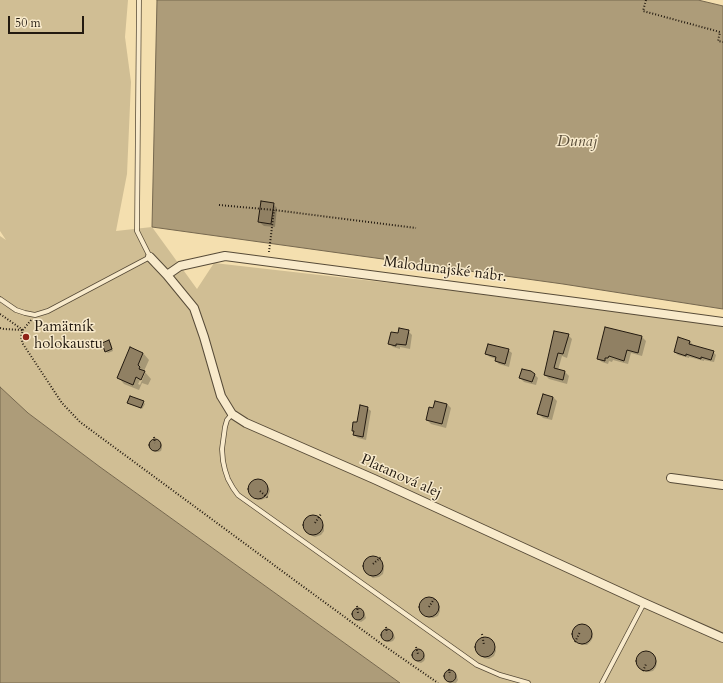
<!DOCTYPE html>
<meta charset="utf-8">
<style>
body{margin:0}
#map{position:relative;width:723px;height:683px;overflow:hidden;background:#f4dfaf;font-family:Cardo,serif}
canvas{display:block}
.scale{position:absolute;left:8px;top:16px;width:76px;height:18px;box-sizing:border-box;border:2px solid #231a10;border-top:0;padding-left:5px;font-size:12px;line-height:14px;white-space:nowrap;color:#231a10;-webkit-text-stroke:3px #f8eacb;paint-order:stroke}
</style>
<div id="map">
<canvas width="723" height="683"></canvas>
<div class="scale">50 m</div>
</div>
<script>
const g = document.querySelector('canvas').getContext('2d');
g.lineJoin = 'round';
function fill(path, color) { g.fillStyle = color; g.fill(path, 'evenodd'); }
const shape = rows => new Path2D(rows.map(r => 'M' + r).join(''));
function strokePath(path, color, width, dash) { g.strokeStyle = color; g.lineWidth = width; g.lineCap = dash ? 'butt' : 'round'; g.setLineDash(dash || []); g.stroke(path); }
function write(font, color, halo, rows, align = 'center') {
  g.font = font + ' Cardo,serif'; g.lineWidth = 3; g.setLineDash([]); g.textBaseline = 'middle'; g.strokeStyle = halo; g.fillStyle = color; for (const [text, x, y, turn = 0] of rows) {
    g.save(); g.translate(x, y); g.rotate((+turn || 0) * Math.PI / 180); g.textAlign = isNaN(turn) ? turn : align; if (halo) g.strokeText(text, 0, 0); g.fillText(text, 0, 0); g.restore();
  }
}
const green = shape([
 [0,0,128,0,125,37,131,82,127,174,116,231,152,227,197,289,214,263,417,286,723,326,723,683,400,683,100,467,28,413,0,387,0,236,6,240,0,231]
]);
const water = shape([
 [157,0,698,0,723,6,723,309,563,284,152,227,157,0],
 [0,387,28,413,100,467,400,683,0,683,0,387]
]);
const shadow = shape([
 [273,204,277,208,275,227,264,226,259,222],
 [606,328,642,337,646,341,642,356,631,353,628,364,613,360,612,362,609,361,608,364,602,362,598,359],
 [408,331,412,335,410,349,400,347,400,349,393,347,389,343,399,334],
 [568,335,572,339,567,358,562,356,558,370,565,372,569,376,567,384,549,379,545,375],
 [109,341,111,343,113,351,108,353,106,351],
 [690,341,693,345,692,346,713,352,716,355,714,362,704,360,704,361,689,357,689,358,678,355,675,352],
 [508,350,512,353,509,367,499,364,496,361,496,359,490,357,486,354],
 [143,353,149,360,144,371,151,379,148,385,142,383,139,390,124,384,118,377],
 [144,372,145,373,140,385,138,384],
 [534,374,538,378,536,385,524,382,520,378],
 [553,397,557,401,552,420,543,418,539,414],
 [143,402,145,404,142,409,130,404],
 [447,404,451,408,446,428,431,424,427,420,434,409],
 [367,408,371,411,366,440,358,438,354,435,355,433,353,431],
 [155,440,158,441,162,445,162,448,161,451,158,452,155,452,151,448,150,445,151,442],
 [256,480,262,480,268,486,270,491,268,496,266,498,261,500,256,499,250,492,249,487,252,482],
 [311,516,317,517,320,519,324,526,324,531,321,535,315,537,310,535,305,529,304,524,307,519],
 [373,557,378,559,383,564,384,569,383,574,379,577,373,578,369,575,364,568,364,563,368,559],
 [426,598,429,598,434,600,440,606,440,611,438,616,433,618,427,617,421,612,420,606,422,601],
 [358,609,361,610,365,615,366,618,364,620,361,622,359,621,356,619,354,617,353,614,354,612],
 [580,625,586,625,592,631,593,637,591,641,587,645,582,645,579,643,573,637,573,632,576,627],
 [387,630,390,630,394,635,395,638,393,641,390,642,388,642,383,637,382,634,383,632],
 [484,638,489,639,495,646,496,651,494,656,489,659,484,658,479,655,477,653,476,648,477,643,481,639],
 [418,650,421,651,425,656,425,659,424,661,421,663,418,662,416,660,413,658,413,655,414,652],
 [642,652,648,652,655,657,657,662,656,667,653,671,648,672,642,670,637,664,637,659,638,656],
 [451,672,453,672,457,677,458,680,456,683,450,683,446,679,445,676,446,674]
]);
const building = shape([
 [261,201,274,203,271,224,258,222,261,201],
 [605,327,642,336,638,353,627,350,624,361,609,356,608,358,605,358,605,361,597,359,605,327],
 [399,328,409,330,406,345,396,344,396,346,388,344,391,332,398,333,399,328],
 [554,331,569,334,563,354,558,353,554,368,565,371,563,380,544,375,554,331],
 [678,337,690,341,689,344,714,351,711,360,701,357,701,359,686,354,686,356,674,352,678,337],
 [109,340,112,349,105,352,102,343,109,340],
 [488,344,509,349,505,364,495,361,496,357,485,354,488,344],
 [130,347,143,353,138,365,140,367,139,369,145,371,141,380,136,377,133,385,117,378,130,347],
 [522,369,531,371,535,374,532,382,519,378,522,369],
 [543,394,553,397,548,417,537,414,543,394],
 [130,396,144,401,141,408,127,403,130,396],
 [435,401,447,404,442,424,426,420,429,407,433,408,435,401],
 [360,405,368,407,363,437,353,435,354,431,352,431,353,422,357,422,360,405],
 '149 445a6 6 0 1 1 12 0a6 6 0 1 1-12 0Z',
 '248 489a10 10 0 1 1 20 0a10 10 0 1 1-20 0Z',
 '303 525a10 10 0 1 1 20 0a10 10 0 1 1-20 0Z',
 '363 566a10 10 0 1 1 20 0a10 10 0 1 1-20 0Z',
 '419 607a10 10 0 1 1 20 0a10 10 0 1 1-20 0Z',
 '352 614a6 6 0 1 1 12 0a6 6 0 1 1-12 0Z',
 '572 634a10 10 0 1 1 20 0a10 10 0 1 1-20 0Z',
 '381 635a6 6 0 1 1 12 0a6 6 0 1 1-12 0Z',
 '475 647a10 10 0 1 1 20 0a10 10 0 1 1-20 0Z',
 '412 655a6 6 0 1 1 12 0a6 6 0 1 1-12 0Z',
 '636 661a10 10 0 1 1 20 0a10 10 0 1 1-20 0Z',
 '444 676a6 6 0 1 1 12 0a6 6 0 1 1-12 0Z'
]);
const path = shape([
 [646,0,643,11,720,32,718,41,723,42],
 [219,205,274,210,416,228],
 [269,252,274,210],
 [0,314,23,330],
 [31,320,23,330,21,337,23,344,62,403,80,422,301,585,383,645,438,683],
 [0,328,4,329,22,330],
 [154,437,155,443],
 [260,491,268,498],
 [315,523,321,514],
 [373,564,381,557],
 [357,606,358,613],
 [429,607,434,599],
 [386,627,387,633],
 [482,634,484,645],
 [575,642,580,632],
 [416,647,418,654],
 [449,669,450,675],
 [643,671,646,664]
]);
const service = shape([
 [0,299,16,310,25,313,35,315,48,311,150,257,137,231,139,0],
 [232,414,227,420,225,427,222,449,223,461,225,470,228,479,233,488,238,495,477,665,500,675,528,683],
 [602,683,644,603]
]);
const minor = shape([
 [150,257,167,275,194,308,204,337,221,396,232,414,246,423,374,479,644,603,723,638],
 [167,275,180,266,225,256,583,303,723,322],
 [671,478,723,485]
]);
const markers = [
 [26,337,4,"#8f2418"]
];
const streetNames = [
 ["Malodunajské nábr.",445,270,7],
 ["Platanová alej",401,477,24]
];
const poiNames = [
 ["Pamätník",34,328],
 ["holokaustu",34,345]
];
const waterNames = [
 ["Dunaj",577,142]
];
fill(green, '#d0be94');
fill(water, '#ad9c79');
strokePath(water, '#76684f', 1);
fill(shadow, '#0003');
fill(building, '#908063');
strokePath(building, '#231a10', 1);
strokePath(service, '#574b38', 5.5);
strokePath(minor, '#574b38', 10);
strokePath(path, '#231a10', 2, [1, 2]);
strokePath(service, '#f8eacb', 4);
strokePath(minor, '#f8eacb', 8);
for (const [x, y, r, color] of markers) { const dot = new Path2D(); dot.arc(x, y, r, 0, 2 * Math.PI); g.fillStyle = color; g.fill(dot); strokePath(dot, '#f8eacb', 1.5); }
write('15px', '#231a10', '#f8eacb', streetNames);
write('15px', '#231a10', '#f8eacb', poiNames, 'left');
write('italic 16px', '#5a4e3a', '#f8eacb', waterNames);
</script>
